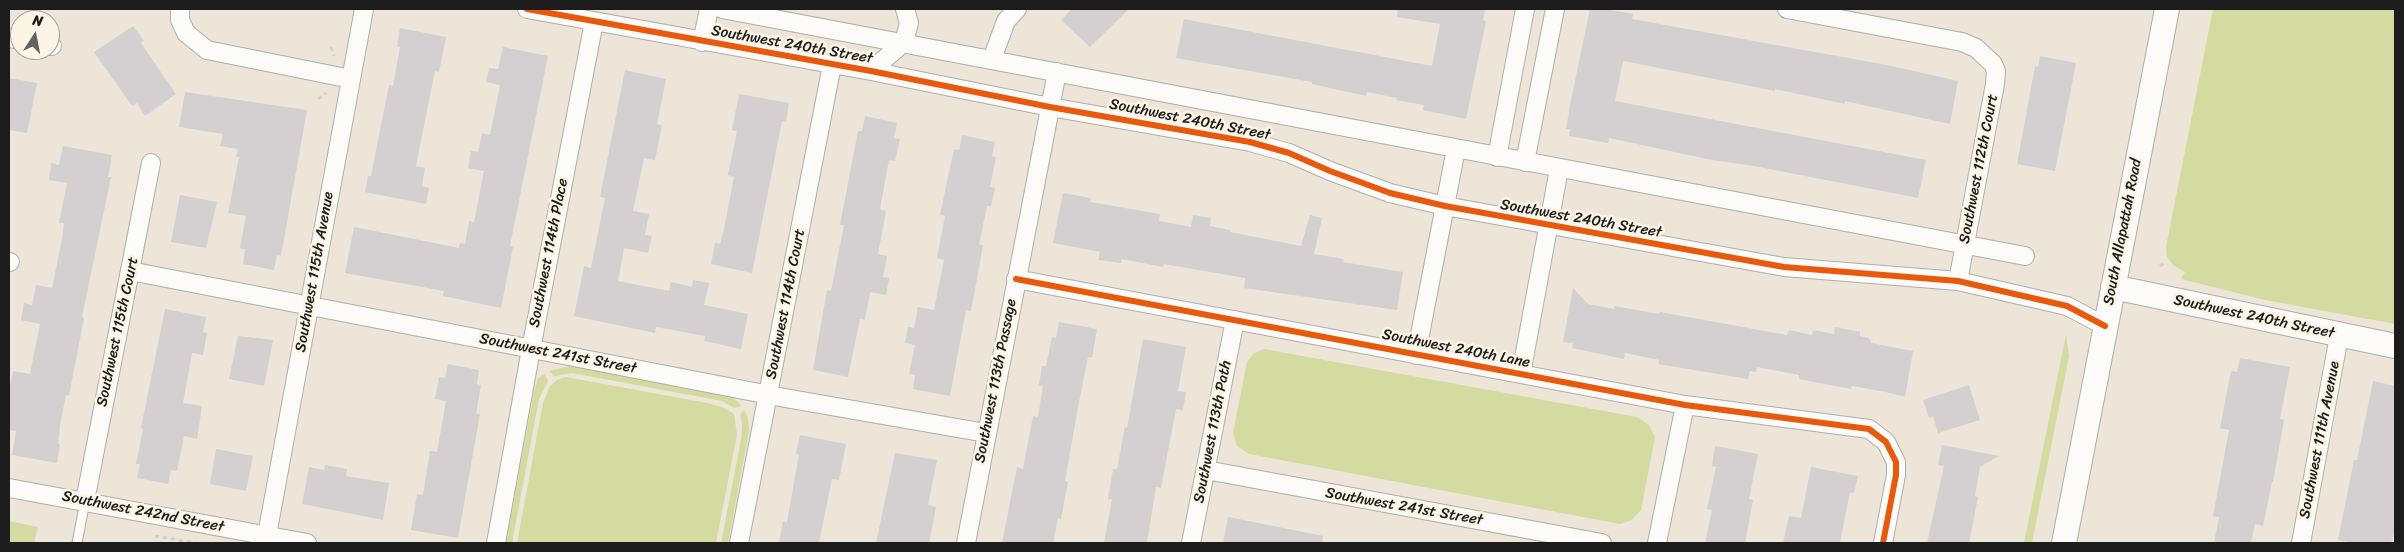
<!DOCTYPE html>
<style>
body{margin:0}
#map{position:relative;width:2404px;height:552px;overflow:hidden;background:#ede5d7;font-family:Sriracha,sans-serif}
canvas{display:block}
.frame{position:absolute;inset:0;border:10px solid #1c1c1c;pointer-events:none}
.north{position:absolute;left:10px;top:10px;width:50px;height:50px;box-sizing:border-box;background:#fcf5e5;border:1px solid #a29e95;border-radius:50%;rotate:11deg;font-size:14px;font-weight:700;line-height:20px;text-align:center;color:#1c1c1c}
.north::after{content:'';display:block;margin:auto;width:18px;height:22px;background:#65625d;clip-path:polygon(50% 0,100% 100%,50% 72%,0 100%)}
</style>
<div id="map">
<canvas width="2404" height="552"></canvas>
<div class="frame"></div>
<div class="north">N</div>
</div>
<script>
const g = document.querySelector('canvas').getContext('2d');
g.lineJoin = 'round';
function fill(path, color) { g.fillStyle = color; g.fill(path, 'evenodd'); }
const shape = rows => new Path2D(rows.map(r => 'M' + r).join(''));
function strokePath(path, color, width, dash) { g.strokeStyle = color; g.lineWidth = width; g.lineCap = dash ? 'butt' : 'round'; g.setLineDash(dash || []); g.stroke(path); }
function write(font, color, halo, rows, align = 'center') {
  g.font = font + ' Sriracha,sans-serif'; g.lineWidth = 5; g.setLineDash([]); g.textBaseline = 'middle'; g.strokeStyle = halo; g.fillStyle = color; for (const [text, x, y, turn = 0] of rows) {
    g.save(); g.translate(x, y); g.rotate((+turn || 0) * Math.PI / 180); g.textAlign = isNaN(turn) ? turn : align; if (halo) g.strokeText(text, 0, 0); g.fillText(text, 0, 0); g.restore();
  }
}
const green = shape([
 [2213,9,2395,9,2395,324,2265,300,2181,279,2185,272,2173,265,2167,257,2166,247],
 [2066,334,2069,356,2032,543,2024,543],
 [1264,349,1637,417,1649,425,1655,437,1641,510,1632,520,1620,524,1249,454,1237,446,1233,433,1247,362,1254,353],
 [571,366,723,394,735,399,742,406,734,408,722,401,572,373,554,376,549,371],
 [545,374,548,381,539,399,512,543,506,543,534,392,538,378],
 [566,377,707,403,725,408,734,414,737,434,716,543,517,543,543,403,550,386,557,380],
 [744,410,748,418,749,431,728,543,721,543,742,434,742,423,740,415],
 [9,521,38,527,34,543,9,543]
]);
const building = shape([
 [1072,9,1129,9,1090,47,1061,20],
 [1398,9,1485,9,1483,20,1486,21,1466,119,1423,110,1424,105,1396,100,1397,98,1367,92,1366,96,1312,84,1312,82,1176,58,1184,19,1432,66,1440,24,1397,17],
 [1590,9,1605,9,1633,14,1632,19,1887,65,1958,81,1950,124,1845,101,1845,104,1775,89,1775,91,1623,61,1615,101,1926,160,1918,198,1754,166,1712,160,1609,138,1608,143,1569,136,1570,129,1566,129,1571,100],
 [133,26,144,41,141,43,176,94,145,116,137,103,132,106,94,52],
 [400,28,446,37,439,72,435,71,416,166,425,168,422,186,429,188,426,204,365,192,368,176,371,176,389,85,393,86,400,47,397,46],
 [503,47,548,56,510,246,513,247,501,308,443,296,444,291,345,273,354,227,459,248,460,243,465,244,469,221,474,222,484,171,468,168,471,151,478,152,482,133,490,135,500,85,486,82,489,68,498,69],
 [2040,56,2076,63,2055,171,2017,164,2035,66,2038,67],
 [625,70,666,79,657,124,662,125,655,160,644,158,633,211,649,214,645,235,652,236,648,253,624,248,618,281,669,291,671,282,692,287,693,280,709,283,704,305,748,314,741,349,704,341,705,336,656,327,655,333,574,316,584,266,591,268,605,198,600,197],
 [9,78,37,83,27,133,9,130],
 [185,92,307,110,281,256,277,255,274,270,243,264,245,249,240,248,246,216,228,213,239,157,236,157,238,149,220,146,223,134,179,127],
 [739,94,789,103,786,122,782,121,752,273,711,264,715,243,720,244,724,229,734,177,728,175,737,131,732,130],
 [865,116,897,123,894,138,900,139,895,161,889,160,880,209,886,211,878,254,887,256,883,277,889,278,886,295,870,292,865,320,860,319,848,377,813,370,827,290,831,291,841,240,844,225,840,225,858,131,862,131],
 [962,135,995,142,992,156,996,157,990,187,995,188,991,206,987,206,979,245,983,245,978,273,971,311,966,310,950,396,913,389,915,375,909,374,915,345,905,343,908,327,914,328,918,307,934,310,944,260,937,258,945,216,940,215,954,149,959,150],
 [63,146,112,155,108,177,111,177,82,317,84,318,69,396,66,395,60,425,58,444,60,444,57,463,12,455,16,431,9,430,9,391,13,371,30,374,40,324,21,320,24,303,32,305,36,285,52,288,62,239,64,223,59,223,67,183,49,180,51,163,59,165],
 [1063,193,1091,198,1090,202,1160,214,1159,221,1191,227,1193,215,1211,218,1210,226,1230,230,1230,232,1301,246,1310,215,1322,218,1314,254,1344,259,1343,262,1403,272,1397,310,1244,288,1245,278,1164,264,1163,267,1122,259,1121,263,1098,260,1100,252,1053,243],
 [180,195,217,202,206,248,171,242],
 [1573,288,1588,304,1614,309,1614,306,1659,314,1660,312,1787,335,1789,330,1812,335,1813,330,1834,334,1835,327,1860,332,1860,336,1869,338,1871,343,1913,351,1905,397,1886,392,1852,386,1851,389,1799,379,1799,375,1757,367,1756,372,1750,371,1748,379,1658,364,1659,360,1625,353,1624,359,1572,348,1573,343,1563,342],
 [165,309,206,317,203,332,207,333,203,355,192,353,183,403,202,406,197,439,184,436,177,471,171,470,168,484,137,478,140,464,136,464,143,429,141,428],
 [1059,322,1097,329,1092,358,1088,357,1079,402,1065,481,1068,482,1061,519,1058,518,1053,543,1002,543,1017,467,1023,469,1033,416,1038,417,1043,386,1039,385,1042,366,1046,366,1052,337,1056,338],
 [238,336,273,340,264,386,229,379],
 [1143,339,1186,347,1178,391,1186,392,1183,410,1176,409,1161,488,1156,487,1147,543,1104,543,1112,499,1108,499,1113,469,1117,469,1125,427,1127,428],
 [2240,358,2290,367,2280,419,2284,420,2273,482,2272,482,2263,526,2255,524,2251,543,2214,543,2219,517,2213,516,2229,430,2220,428,2231,371,2237,372],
 [448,364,479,370,477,384,481,385,476,414,480,414,458,538,411,530,417,494,423,495,430,451,437,452,446,401,435,399,439,377,445,378],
 [2373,381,2395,386,2395,530,2391,543,2353,543,2338,540,2354,460,2357,460],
 [1969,385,1980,420,1938,433,1933,416,1929,418,1923,400],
 [800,435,846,444,839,480,832,479,819,543,779,543,783,521,787,522,799,454,796,454],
 [1942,445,1999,456,1980,467,1975,496,1978,497,1969,543,1927,543,1944,466,1938,465],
 [1715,446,1758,454,1749,499,1753,500,1745,543,1705,543,1712,510,1707,509,1716,467,1712,466],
 [216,449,253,456,246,491,210,484],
 [895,453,937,460,928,505,936,507,929,543,876,543],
 [325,465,347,469,346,476,389,483,383,520,302,504,309,467,324,470],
 [1811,467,1858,476,1854,493,1850,492,1840,543,1783,543,1789,516,1801,518],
 [1228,517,1323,536,1322,543,1223,543]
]);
const path = shape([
 [331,47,334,56],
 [318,99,326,93],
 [2160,266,2166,262],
 [155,536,196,543]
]);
const lane = shape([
 [77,543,85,501]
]);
const street = shape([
 [180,9,180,20,186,33,207,50,351,79],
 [527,9,871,71,1050,107,1250,142,1289,153,1330,171,1390,193,1445,206,1784,267,1958,281,2067,306,2105,326],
 [722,9,2025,256],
 [1787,9,1962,42,1976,48,1993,64,1996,71,1995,84,1958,281],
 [9,38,20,40],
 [702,42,709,9],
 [50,46,52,46],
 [992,59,1006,21,1017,9],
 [871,71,904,42,909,23,905,9],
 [1497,157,1525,9],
 [1525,162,1555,9],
 [9,262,10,262],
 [130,271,785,398,986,433],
 [1016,279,1685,405,1869,429,1886,442,1896,462,1896,475,1883,543],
 [1416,355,1456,149],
 [1521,374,1559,169],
 [1206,470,1602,543],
 [9,488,307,543],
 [85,501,151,163],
 [267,535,364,9],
 [496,543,531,349,594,22],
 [739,543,832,65],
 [966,543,1057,72],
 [1191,543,1235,320],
 [1657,543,1685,405],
 [2301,543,2339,336]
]);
const secondary = shape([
 [2113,287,2395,346],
 [2064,543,2167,9]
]);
const cycleway = shape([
 [527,9,871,71,1050,107,1250,142,1289,153,1330,171,1390,193,1445,206,1784,267,1958,281,2067,306,2105,326],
 [1016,279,1685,405,1869,429,1886,442,1896,462,1896,475,1883,543]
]);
const streetNames = [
 ["Southwest 240th Street",792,45,10],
 ["Southwest 240th Street",1190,120,11],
 ["Southwest 112th Court",1979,169,-79],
 ["Southwest 240th Street",1581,219,10],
 ["South Allapattah Road",2123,232,-79],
 ["Southwest 114th Place",549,253,-79],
 ["Southwest 115th Avenue",315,272,-80],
 ["Southwest 114th Court",786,304,-79],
 ["Southwest 240th Street",2254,317,12],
 ["Southwest 115th Court",118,332,-78],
 ["Southwest 240th Lane",1456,349,11],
 ["Southwest 241st Street",558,354,11],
 ["Southwest 113th Passage",996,381,-79],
 ["Southwest 113th Path",1213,432,-79],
 ["Southwest 111th Avenue",2320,440,-79],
 ["Southwest 241st Street",1404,507,10],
 ["Southwest 242nd Street",143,512,11]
];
fill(green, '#d3dba1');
fill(building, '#d4d0d2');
strokePath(lane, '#b2ada5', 11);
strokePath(street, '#b2ada5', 20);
strokePath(secondary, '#b2ada5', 26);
strokePath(path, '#d2d0cd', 3, [4, 4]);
strokePath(lane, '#fcfbf9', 9);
strokePath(street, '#fcfbf9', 18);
strokePath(secondary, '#fcfbf9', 24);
strokePath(cycleway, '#e8590c', 6);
write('15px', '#1c1c1c', '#fcf5e5', streetNames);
</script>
